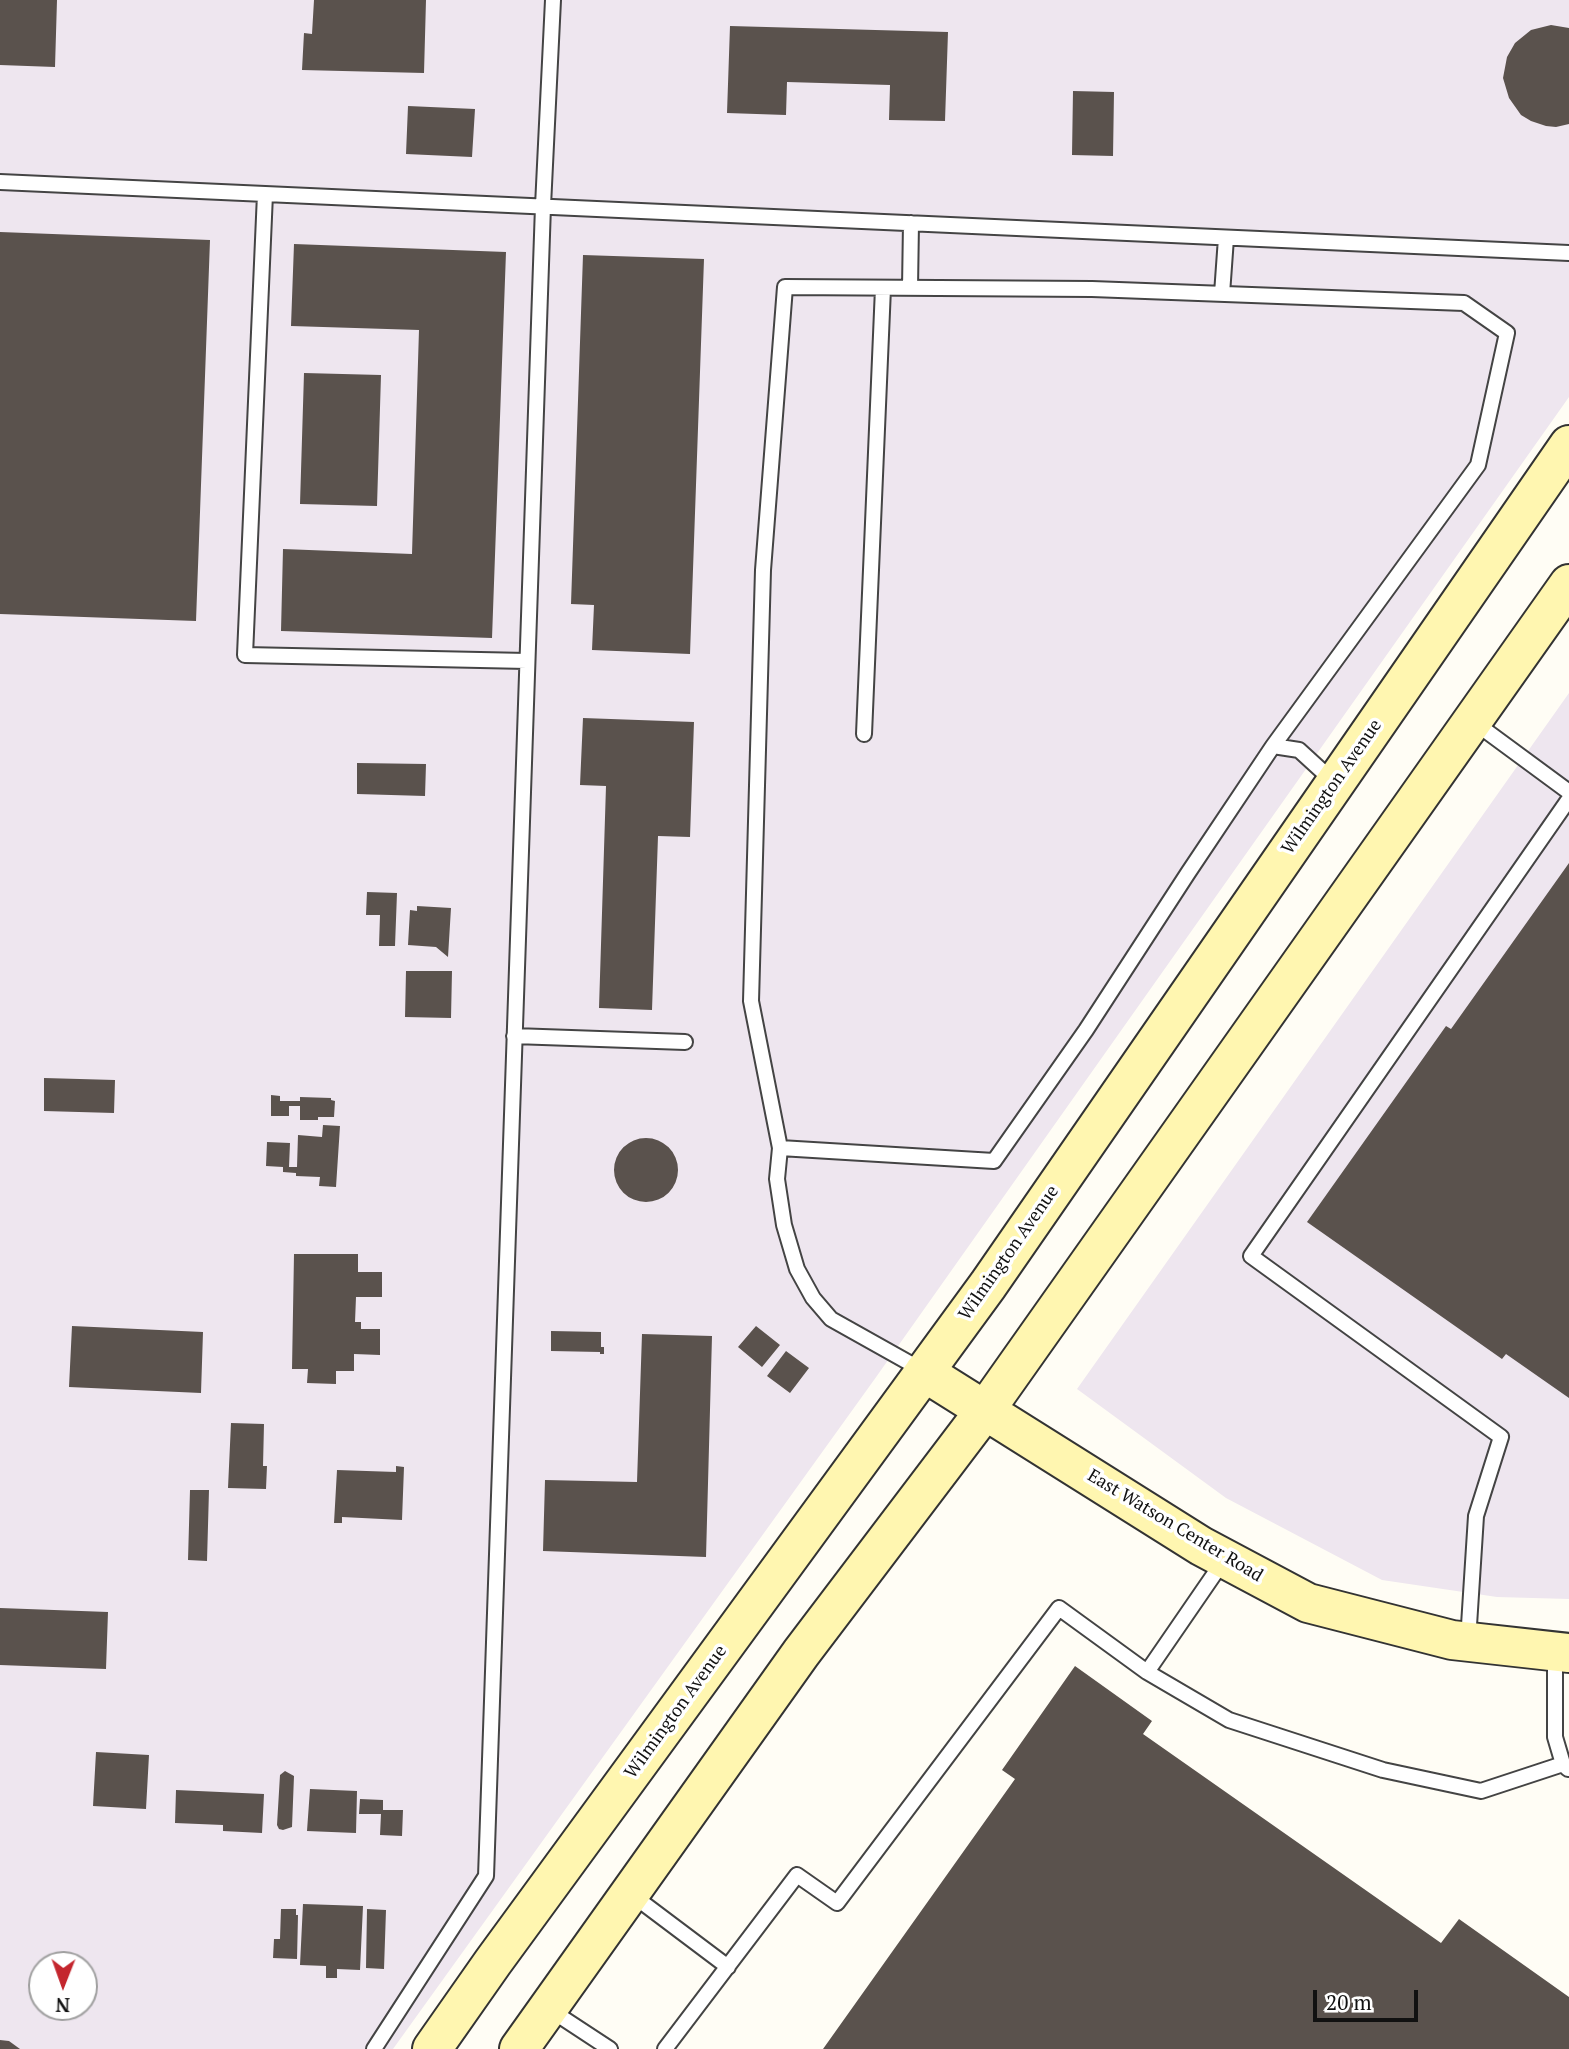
<!DOCTYPE html>
<style>
body{margin:0}
#map{position:relative;width:1569px;height:2049px;overflow:hidden;background:#fffdf5;font-family:"PT Serif",serif}
canvas{display:block}
.north{position:absolute;left:28px;top:1951px;width:70px;height:70px;box-sizing:border-box;background:#fff;border:2px solid #a0a0a0;border-radius:50%;rotate:181deg;font-size:19px;font-weight:700;line-height:28px;text-align:center;color:#111}
.north::after{content:'';display:block;margin:auto;width:24px;height:32px;background:#c4262e;clip-path:polygon(50% 0,100% 100%,50% 72%,0 100%)}
.scale{position:absolute;left:1313px;top:1990px;width:105px;height:32px;box-sizing:border-box;border:4px solid #111;border-top:0;padding-left:9px;font-size:21px;line-height:24px;white-space:nowrap;color:#111;-webkit-text-stroke:5px #fff;paint-order:stroke}
</style>
<div id="map">
<canvas width="1569" height="2049"></canvas>
<div class="north">N</div>
<div class="scale">20 m</div>
</div>
<script>
const g = document.querySelector('canvas').getContext('2d');
g.lineJoin = 'round';
function fill(path, color) { g.fillStyle = color; g.fill(path, 'evenodd'); }
const shape = rows => new Path2D(rows.map(r => 'M' + r).join(''));
function strokePath(path, color, width, dash) { g.strokeStyle = color; g.lineWidth = width; g.lineCap = dash ? 'butt' : 'round'; g.setLineDash(dash || []); g.stroke(path); }
function write(font, color, halo, rows, align = 'center') {
  g.font = font + ' "PT Serif",serif'; g.lineWidth = 7; g.setLineDash([]); g.textBaseline = 'middle'; g.strokeStyle = halo; g.fillStyle = color; for (const [text, x, y, turn = 0] of rows) {
    g.save(); g.translate(x, y); g.rotate((+turn || 0) * Math.PI / 180); g.textAlign = isNaN(turn) ? turn : align; if (halo) g.strokeText(text, 0, 0); g.fillText(text, 0, 0); g.restore();
  }
}
const industrial = shape([
 [0,0,1569,0,1569,397,874,1380,393,2049,0,2049],
 [42,1965,84,1965,84,2007,42,2007],
 [1569,693,1569,1599,1497,1597,1382,1580,1226,1498,1077,1389]
]);
const building = shape([
 [0,0,57,0,55,67,0,65],
 [314,0,426,0,424,73,302,70,304,33,312,34],
 [1551,25,1569,28,1569,124,1556,127,1546,126,1531,121,1521,115,1509,98,1503,78,1507,57,1515,43,1531,30],
 [730,26,948,32,945,121,889,120,890,85,787,82,786,115,727,113],
 [1073,91,1114,92,1113,156,1072,155],
 [408,106,475,109,472,157,406,154],
 [0,232,210,240,196,621,0,614],
 [294,244,506,252,492,638,281,631,283,549,412,554,419,330,291,326],
 [583,255,704,259,690,654,592,650,594,605,571,604],
 [304,373,381,375,377,506,300,504],
 [583,718,694,722,690,837,658,836,652,1010,599,1008,606,786,580,785],
 [357,763,426,764,425,796,357,794],
 [1569,863,1569,1398,1506,1354,1502,1359,1307,1222,1446,1026,1451,1029],
 [367,892,397,893,395,946,379,946,380,915,366,915],
 [417,906,451,908,448,957,436,947,408,945,410,910,417,911],
 [406,971,452,971,451,1018,405,1017],
 [44,1078,115,1080,114,1113,44,1111],
 [271,1095,280,1096,280,1101,300,1101,300,1097,331,1098,331,1100,335,1101,334,1117,318,1117,318,1120,300,1120,300,1106,289,1106,289,1116,271,1116],
 [323,1125,340,1126,336,1187,319,1186,320,1177,296,1176,296,1173,283,1172,283,1167,266,1166,267,1142,290,1143,289,1167,297,1167,298,1135,322,1137],
 '614 1170a32 32 0 1 1 64 0a32 32 0 1 1-64 0Z',
 [294,1254,358,1254,358,1272,382,1272,382,1297,356,1297,355,1322,361,1322,361,1329,380,1329,380,1355,354,1354,354,1371,336,1371,336,1384,307,1383,308,1369,292,1369],
 [72,1326,203,1332,201,1393,69,1387],
 [756,1326,780,1345,762,1367,738,1347],
 [551,1331,601,1332,601,1347,604,1347,604,1354,600,1354,600,1352,551,1351],
 [642,1334,712,1336,706,1557,543,1551,545,1480,637,1482],
 [786,1351,809,1368,790,1393,767,1376],
 [231,1423,264,1424,263,1466,267,1466,266,1489,228,1488],
 [396,1466,404,1467,402,1520,342,1517,342,1523,334,1523,337,1470,396,1472],
 [190,1490,209,1490,207,1561,188,1560],
 [0,1608,108,1612,106,1669,0,1665],
 [1075,1666,1152,1721,1143,1734,1441,1943,1459,1919,1569,1997,1569,2049,823,2049,1015,1779,1002,1770],
 [96,1752,149,1755,146,1809,93,1806],
 [285,1771,294,1776,292,1827,283,1830,279,1829,277,1825,280,1775],
 [310,1789,357,1791,356,1833,307,1831],
 [176,1790,264,1794,262,1833,223,1831,223,1825,175,1823],
 [360,1799,383,1800,383,1810,403,1810,402,1836,380,1835,381,1814,359,1814],
 [303,1904,363,1906,360,1970,337,1969,337,1978,326,1978,326,1966,300,1965],
 [281,1909,296,1909,296,1915,298,1915,297,1959,273,1958,274,1939,280,1939],
 [367,1909,386,1910,384,1969,366,1968],
 [0,2040,9,2041,20,2049,0,2049]
]);
const lane = shape([
 [0,182,1569,253],
 [265,194,245,655,527,661],
 [910,288,911,223],
 [1222,294,1226,238],
 [1474,722,1569,792],
 [864,734,883,288],
 [514,1036,685,1042],
 [780,1148,994,1161,1086,1030,1188,873,1273,746,1299,750,1334,782],
 [922,1370,831,1319,813,1298,797,1269,784,1225,777,1179,780,1148,751,1001,763,570,785,287,1092,289,1464,303,1507,333,1478,465,1273,746],
 [1468,1641,1476,1516,1501,1437,1251,1256,1569,799],
 [1555,1653,1555,1737,1563,1764,1568,1769],
 [1147,1672,1229,1720,1383,1770,1481,1791,1563,1764],
 [631,1894,728,1967],
 [549,2009,610,2049],
 [374,2049,486,1876,543,206,553,0],
 [665,2049,797,1875,837,1903,1059,1608,1147,1672,1224,1560]
]);
const secondary = shape([
 [924,1372,1201,1546,1308,1603,1452,1640,1569,1653],
 [432,2049,493,1962,988,1285,1569,445],
 [519,2049,801,1653,986,1409,1569,584]
]);
const streetNames = [
 ["Wilmington Avenue",1332,787,-55],
 ["Wilmington Avenue",1009,1253,-55],
 ["East Watson Center Road",1175,1526,31],
 ["Wilmington Avenue",676,1712,-54]
];
fill(industrial, '#eee6ef');
fill(building, '#5a524d');
strokePath(lane, '#444', 18);
strokePath(secondary, '#333', 42);
strokePath(lane, '#fff', 14);
strokePath(secondary, '#fff6b0', 38);
write('18px', '#111', '#fff', streetNames);
</script>
